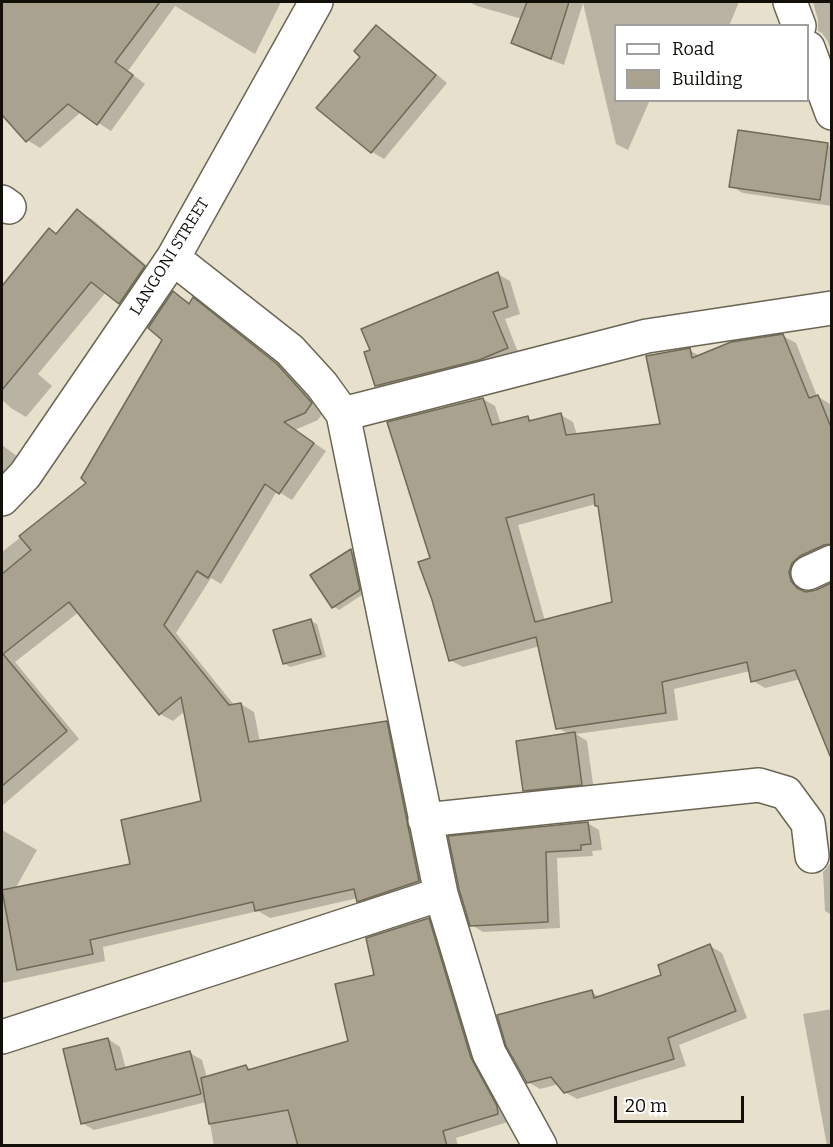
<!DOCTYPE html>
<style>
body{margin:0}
#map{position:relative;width:833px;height:1147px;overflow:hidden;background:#e7e0cc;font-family:Bitter,serif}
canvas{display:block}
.frame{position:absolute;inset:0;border:3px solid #110f08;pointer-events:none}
.legend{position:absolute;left:614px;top:24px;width:195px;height:78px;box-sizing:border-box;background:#fff;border:2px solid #a09f9c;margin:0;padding:8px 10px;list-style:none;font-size:18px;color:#110f08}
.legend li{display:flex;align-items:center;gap:12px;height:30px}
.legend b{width:30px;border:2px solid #a09f9c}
.scale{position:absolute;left:614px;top:1096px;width:130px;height:27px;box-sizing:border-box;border:3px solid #110f08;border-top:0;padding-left:8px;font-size:18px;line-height:21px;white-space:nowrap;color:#110f08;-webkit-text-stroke:4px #fff;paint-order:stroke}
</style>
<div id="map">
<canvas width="833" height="1147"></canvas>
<div class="frame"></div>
<ul class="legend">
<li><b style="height:8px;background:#fff"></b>Road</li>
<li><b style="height:16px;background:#a9a28f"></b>Building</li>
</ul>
<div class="scale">20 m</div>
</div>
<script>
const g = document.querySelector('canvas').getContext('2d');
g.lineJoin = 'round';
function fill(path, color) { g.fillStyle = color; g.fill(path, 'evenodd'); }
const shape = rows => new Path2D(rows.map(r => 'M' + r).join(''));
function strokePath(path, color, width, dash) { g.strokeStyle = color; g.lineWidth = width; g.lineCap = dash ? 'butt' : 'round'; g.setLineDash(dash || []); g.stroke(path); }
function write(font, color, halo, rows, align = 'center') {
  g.font = font + ' Bitter,serif'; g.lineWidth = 4.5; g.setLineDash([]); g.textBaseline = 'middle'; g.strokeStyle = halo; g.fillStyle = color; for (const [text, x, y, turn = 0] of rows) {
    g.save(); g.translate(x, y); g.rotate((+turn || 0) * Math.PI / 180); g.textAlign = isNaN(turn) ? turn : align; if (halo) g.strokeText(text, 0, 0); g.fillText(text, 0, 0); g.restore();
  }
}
const shadow = shape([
 [2,2,281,2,255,54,175,6,128,71,145,84,111,131,81,112,40,148,27,140,2,113],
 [469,2,739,2,729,26,616,26,616,100,650,100,628,150,616,144,583,3,564,65,526,50,513,43,522,19,477,6],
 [813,2,832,2,832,53,827,40,822,33,818,31,818,20],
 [376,27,388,34,447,83,384,159,372,152,319,108,362,56],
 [739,132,828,145,832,147,832,206,743,193,731,186],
 [77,211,93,220,159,276,135,312,120,303,106,292,38,374,52,386,26,417,11,408,2,400,2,289,50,230,58,235],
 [498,274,510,281,520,314,505,319,519,355,389,393,376,385],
 [174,293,191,303,193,299,206,307,290,373,324,411,318,420,295,430,326,451,292,500,277,491,221,584,211,578,176,633,234,705,241,704,254,712,260,742,386,723,399,730,432,888,371,908,359,901,358,898,270,918,258,911,103,947,105,961,2,983,2,830,37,850,15,889,132,865,203,802,185,711,173,721,160,714,79,612,15,662,79,739,2,806,2,552,89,483,163,340],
 [783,336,796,343,817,396,830,404,832,406,832,554,802,578,804,590,806,593,816,591,832,584,832,756,800,679,765,688,753,681,750,671,674,689,678,720,576,734,587,741,594,791,537,797,524,790,569,734,558,728,540,646,463,667,450,660,432,559,483,399,495,406,501,424,528,418,534,421,561,415,573,422,577,435,661,425,689,350,700,356],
 [596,504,600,507,614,604,545,621,518,525],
 [2,445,22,460,2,488],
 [351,550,357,554,365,593,339,610,333,606,313,576],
 [311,621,317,624,326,657,290,667,284,663],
 [587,823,599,830,602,850,592,851,593,856,557,858,560,928,483,932,472,925,461,889],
 [831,862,832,862,832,915,825,911,823,872],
 [428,919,442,927,511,1121,456,1138,458,1146,214,1146,206,1102,94,1130,82,1123,108,1039,120,1047,126,1069,190,1053,202,1060,207,1078,246,1066,252,1070,350,1042,376,976],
 [710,946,722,953,747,1018,679,1045,686,1066,577,1099,565,1092,559,1084,540,1089,528,1082,591,992,600,997,663,976],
 [832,1009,832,1146,827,1146,803,1014]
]);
const building = shape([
 [2,2,160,2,115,62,133,75,97,125,68,104,26,142,2,115,2,2],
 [527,2,569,2,551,59,511,43,527,2],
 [376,25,436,75,371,153,316,108,360,57,354,51,376,25],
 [738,130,828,143,820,200,729,187,738,130],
 [77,209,145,266,119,304,91,282,2,390,2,286,49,228,56,234,77,209],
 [498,272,508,307,493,312,508,348,479,360,375,386,364,352,370,350,361,329,498,272],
 [173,291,189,304,193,297,277,364,312,403,305,413,284,422,314,443,279,494,265,484,208,578,197,571,164,625,229,705,241,703,249,742,387,721,419,881,357,902,354,889,255,911,253,902,90,940,93,954,17,970,2,890,130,864,121,820,201,801,181,697,159,715,69,602,3,654,67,731,2,786,2,574,31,550,19,536,86,483,81,478,162,340,148,328,173,291],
 [783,334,809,398,818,395,831,427,831,544,824,545,800,556,792,563,789,572,791,581,797,588,806,592,816,590,831,583,831,756,830,756,795,670,751,682,747,662,662,682,666,713,556,729,536,637,449,661,432,600,418,562,430,558,387,422,483,398,492,425,528,416,529,421,561,413,566,435,660,424,646,356,690,348,692,358,731,342,783,334],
 [594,494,595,506,598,506,612,602,535,622,506,518,594,494],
 [351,549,360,590,332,608,310,575,351,549],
 [311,619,321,654,283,664,273,630,311,619],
 [575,732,582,785,523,791,516,741,575,732],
 [588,822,591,844,581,845,581,850,546,852,548,922,470,926,459,889,448,836,588,822],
 [429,918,471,1058,497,1106,498,1114,443,1131,447,1146,298,1146,288,1110,209,1124,201,1078,246,1065,248,1070,348,1041,335,984,374,975,366,938,429,918],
 [710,944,736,1011,668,1038,674,1059,564,1093,551,1077,527,1083,506,1046,497,1015,592,990,594,998,661,975,658,965,710,944],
 [108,1038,116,1070,190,1051,201,1094,81,1124,63,1049,108,1038]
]);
const minor = shape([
 [790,2,799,26],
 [808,48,832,113],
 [2,202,9,207],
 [173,258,290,350,322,385,343,414,441,894,489,1053,540,1146],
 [343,414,647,336,832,308],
 [2,499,25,475,173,258,316,2],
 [808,573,832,562],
 [425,820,759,785,786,793,808,823,812,856],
 [2,1037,441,894]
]);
const streetNames = [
 ["LANGONI STREET",170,257,-58]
];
fill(shadow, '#0003');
fill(building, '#a9a28f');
strokePath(building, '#6f6957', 1.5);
strokePath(minor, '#6b6554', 36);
strokePath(minor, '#fff', 33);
write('16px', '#110f08', '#fff', streetNames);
</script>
